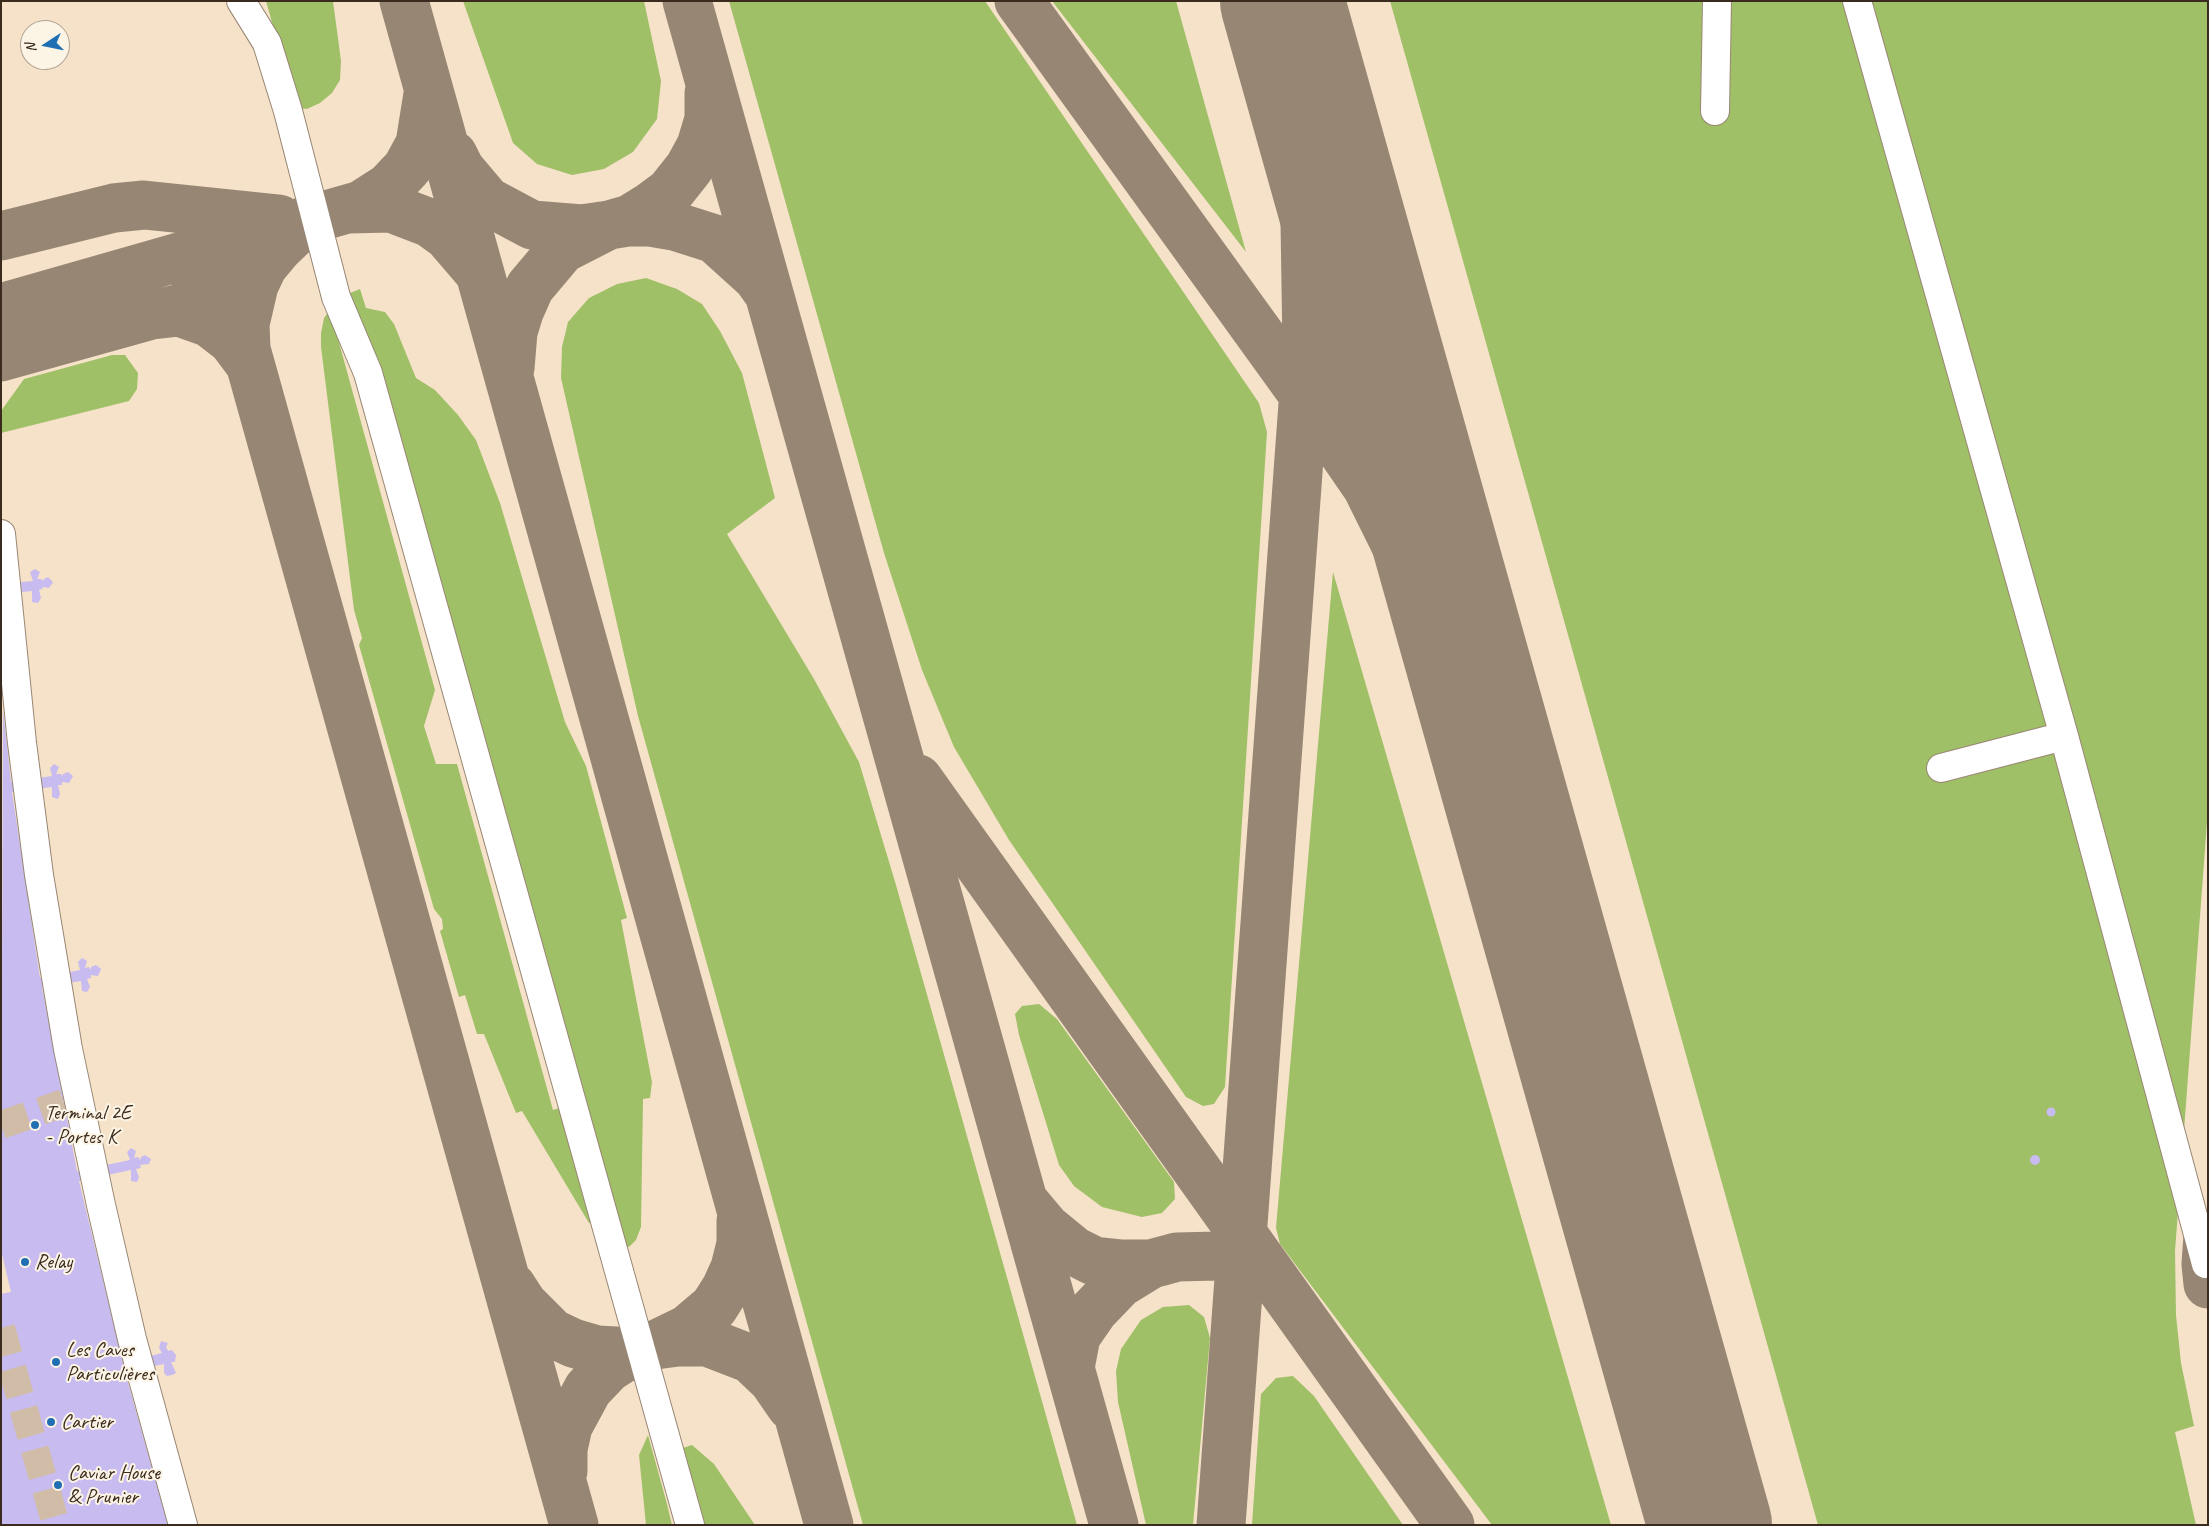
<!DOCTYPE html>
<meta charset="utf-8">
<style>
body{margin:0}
#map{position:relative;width:2209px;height:1526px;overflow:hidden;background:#f6e2c9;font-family:Caveat,sans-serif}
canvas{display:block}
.frame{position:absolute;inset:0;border:2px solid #3b2a1e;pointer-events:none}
.north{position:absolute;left:20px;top:20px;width:50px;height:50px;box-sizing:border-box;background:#fcf5e5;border:1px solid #afa495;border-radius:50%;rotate:259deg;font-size:14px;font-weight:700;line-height:20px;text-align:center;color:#3b2a1e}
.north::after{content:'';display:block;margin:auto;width:18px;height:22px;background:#1f6fb2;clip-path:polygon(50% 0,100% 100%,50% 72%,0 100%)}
</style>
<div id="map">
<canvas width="2209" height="1526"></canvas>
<div class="frame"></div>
<div class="north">N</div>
</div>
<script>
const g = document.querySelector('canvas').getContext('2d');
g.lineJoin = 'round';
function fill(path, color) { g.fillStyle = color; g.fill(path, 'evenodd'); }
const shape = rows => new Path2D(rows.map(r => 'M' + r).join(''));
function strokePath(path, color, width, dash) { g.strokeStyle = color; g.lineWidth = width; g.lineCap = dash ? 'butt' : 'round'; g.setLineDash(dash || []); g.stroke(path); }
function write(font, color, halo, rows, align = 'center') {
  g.font = font + ' Caveat,sans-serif'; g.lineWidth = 4; g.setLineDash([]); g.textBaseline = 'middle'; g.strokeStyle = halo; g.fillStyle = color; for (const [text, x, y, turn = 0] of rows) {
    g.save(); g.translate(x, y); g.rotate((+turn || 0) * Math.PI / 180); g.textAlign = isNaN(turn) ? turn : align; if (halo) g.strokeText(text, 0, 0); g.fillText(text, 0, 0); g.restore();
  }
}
const green = shape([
 [266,1,333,1,341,61,340,80,332,93,320,103,307,109,296,108],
 [463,1,644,1,661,81,657,119,633,152,604,169,572,175,537,164,513,143],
 [729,1,985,1,1259,403,1267,432,1225,1087,1214,1104,1203,1106,1186,1097,1009,840,954,747,922,670,884,553],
 [1052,1,1176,1,1246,252],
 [1390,1,2208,1,2208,809,2175,1251,2176,1315,2181,1363,2194,1426,2175,1432,2196,1525,1818,1525],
 [646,278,677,289,702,304,720,331,742,373,775,498,727,534,814,679,859,762,896,885,1077,1525,863,1525,638,716,561,378,562,347,568,322,589,298,617,284],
 [360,289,366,308,385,312,394,324,416,378,435,390,458,415,476,440,500,503,565,722,586,766,627,918,621,920,652,1082,650,1098,643,1099,641,1227,636,1240,630,1246,620,1251,345,295],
 [330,310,435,690,424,726,436,764,457,764,553,1110,559,1108,592,1223,589,1223,522,1111,516,1113,484,1034,477,1034,465,995,459,997,440,931,443,929,442,919,434,909,359,645,362,638,354,610,321,347,321,333,324,318],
 [112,355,125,355,138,373,137,389,129,401,1,433,1,411,24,379],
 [1333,572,1611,1525,1492,1525,1280,1244,1276,1228],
 [1039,1004,1057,1019,1174,1182,1175,1199,1162,1213,1142,1217,1102,1207,1074,1186,1059,1165,1019,1035,1015,1014,1022,1006],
 [1189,1305,1204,1317,1210,1338,1193,1525,1146,1525,1118,1402,1116,1371,1121,1349,1141,1320,1163,1307],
 [1293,1376,1314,1396,1403,1525,1252,1525,1261,1394,1276,1378],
 [648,1435,667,1504,672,1525,646,1525,639,1455],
 [692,1445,714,1464,755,1525,694,1525,674,1451]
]);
const taxiway = shape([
 [404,1,829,1525],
 [687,1,1114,1525],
 [1019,1,1305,397,1367,487,1431,616,1476,720,1498,784,1529,882],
 [453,155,460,169,487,201,532,225,582,229,609,225,630,219,651,206,670,192,689,168,701,146,709,119,709,93],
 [348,209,391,208,430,223,448,236,478,271],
 [305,222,278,248,263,266,254,285,245,324,246,349,574,1525],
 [1,236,114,208,144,205,279,219],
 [1,308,361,205,389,187,407,168,420,144,428,94],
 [152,315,181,308,215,286,273,243],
 [1,357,152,315,179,312,210,323,232,340,250,364],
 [510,368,513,332,519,312,530,287,562,249,609,225,628,222,650,222,674,226,715,239,757,277,767,291],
 [918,779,1450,1525],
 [1025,1203,1046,1228,1074,1251,1094,1261,1122,1264,1151,1264,1177,1257,1217,1256,1239,1263,1257,1271,1267,1279],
 [2208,1236,2206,1264,2208,1284],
 [512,1287,523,1304,552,1333,573,1343,597,1350,633,1352],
 [1652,1323,1698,1495,1703,1525],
 [655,1345,678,1342,707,1342,751,1359,773,1380,791,1406],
 [1070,1368,1076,1336,1094,1310,1120,1283,1151,1264,1163,1261],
 [563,1471,563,1449,568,1426,588,1389,608,1368,633,1352,653,1346,688,1329,714,1307,726,1288,735,1268,741,1244,741,1221],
 [1221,1525,1307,349,1305,222,1297,119,1277,1]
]);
const runway = shape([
 [1282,1,1710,1525]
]);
const building = shape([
 [35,569,40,572,37,579,41,579,43,581,44,579,48,577,53,582,49,588,43,587,42,589,39,590,41,598,38,603,32,602,32,591,1,594,1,584,33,581,30,572],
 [3,709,11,782,52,776,50,768,54,764,59,767,56,774,61,774,63,776,63,774,68,772,73,776,69,783,62,782,62,785,58,785,60,794,58,799,52,797,52,787,12,792,40,978,80,970,78,962,82,958,87,961,85,968,89,967,91,970,91,967,96,965,101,969,98,976,91,975,91,978,87,979,90,987,87,992,82,991,81,981,42,987,77,1171,130,1160,127,1152,131,1148,136,1151,134,1158,138,1157,140,1160,141,1157,145,1155,151,1159,149,1164,140,1165,141,1168,136,1169,139,1177,137,1182,131,1181,131,1170,79,1181,123,1363,162,1353,159,1348,161,1341,168,1343,166,1347,168,1351,172,1350,176,1355,175,1362,171,1362,176,1373,172,1375,167,1376,164,1373,164,1364,125,1372,168,1525,1,1525,1,1294,11,1292,1,1250],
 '2046.5 1112a4.5 4.5 0 1 1 9 0a4.5 4.5 0 1 1-9 0Z',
 '2030 1160a5 5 0 1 1 10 0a5 5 0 1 1-10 0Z'
]);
const minorTunnel = shape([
 [1,1125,64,1103],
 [1,1328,56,1525]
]);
const minor = shape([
 [241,1,267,43,288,111,336,297,368,373,690,1525],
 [1857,1,2064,736,2206,1264],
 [1715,111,1717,1],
 [1,534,22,743,39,875,68,1049,101,1205,132,1339,183,1525],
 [1941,768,2064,736]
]);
const markers = [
 [35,1125,5,"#1f6fb2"],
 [25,1262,5,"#1f6fb2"],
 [56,1362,5,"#1f6fb2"],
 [51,1422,5,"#1f6fb2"],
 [58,1485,5,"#1f6fb2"]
];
const poiNames = [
 ["Terminal 2E",45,1113],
 ["- Portes K",45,1137],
 ["Relay",35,1262],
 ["Les Caves",66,1350],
 ["Particulières",66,1374],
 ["Cartier",61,1422],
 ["Caviar House",68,1473],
 ["& Prunier",68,1497]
];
fill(green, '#a0c068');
strokePath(taxiway, '#988674', 49);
strokePath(runway, '#988674', 124);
fill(building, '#c7bbf0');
strokePath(minorTunnel, '#d1bda7', 28, [28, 14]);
strokePath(minor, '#988674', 30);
strokePath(minor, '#fff', 28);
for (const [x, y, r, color] of markers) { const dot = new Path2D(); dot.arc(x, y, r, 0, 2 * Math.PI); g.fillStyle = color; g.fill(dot); strokePath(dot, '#fcf5e5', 2); }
write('21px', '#3b2a1e', '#fcf5e5', poiNames, 'left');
</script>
